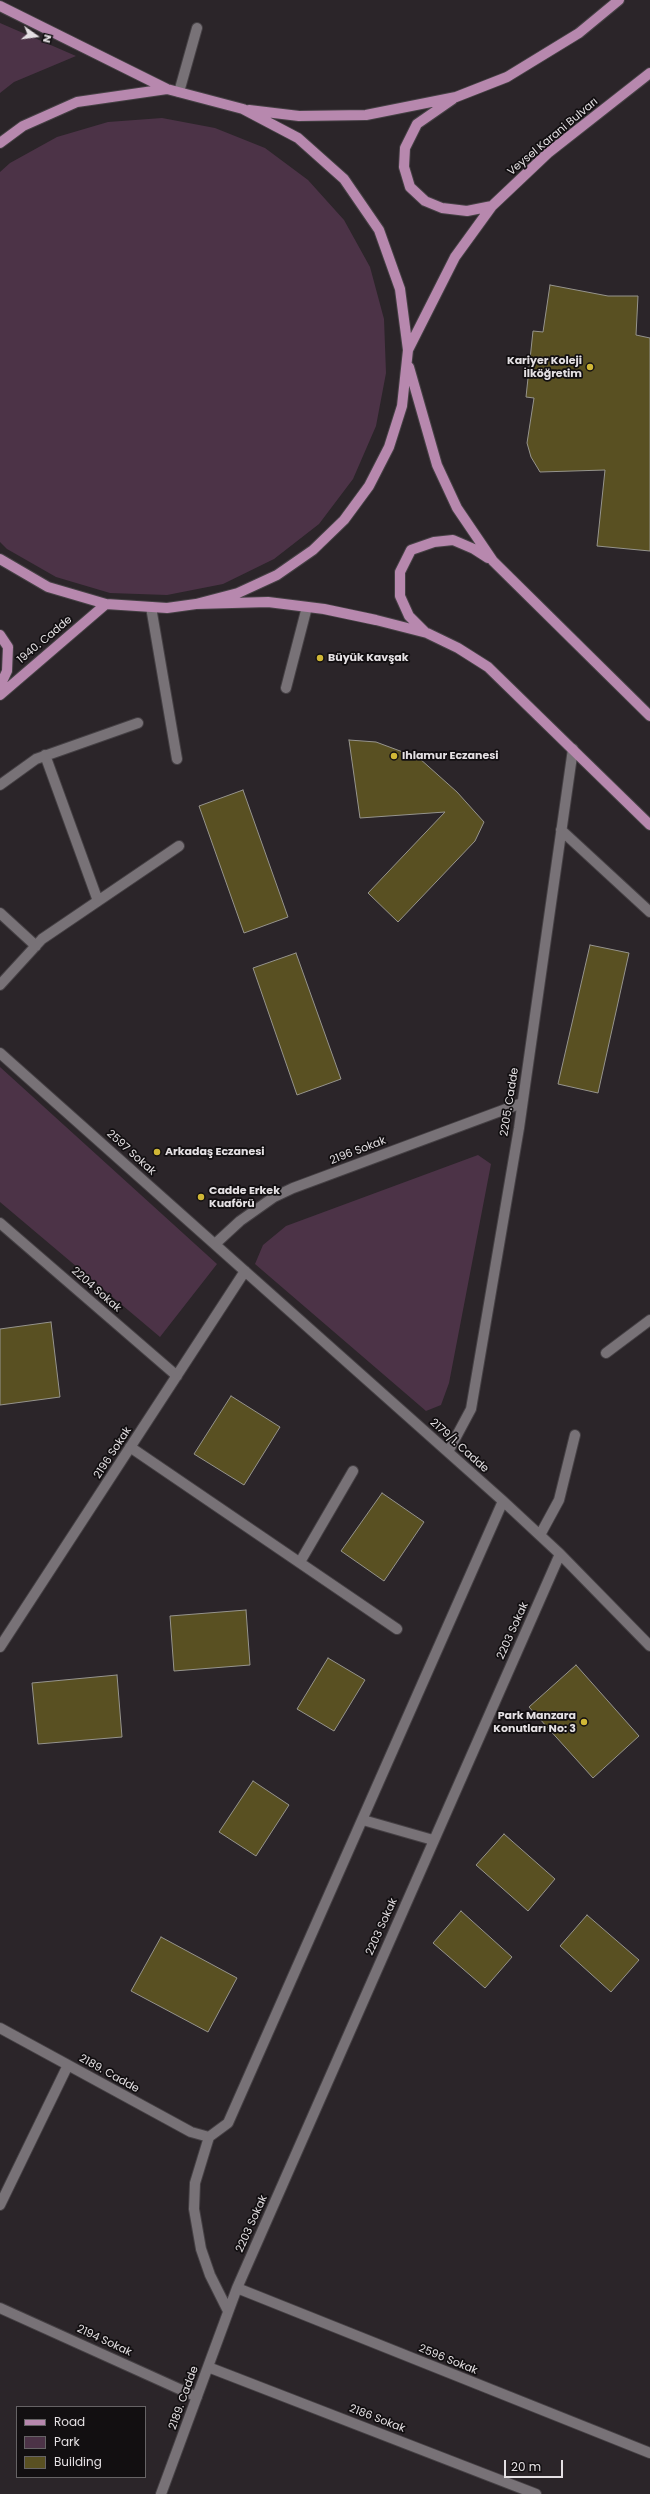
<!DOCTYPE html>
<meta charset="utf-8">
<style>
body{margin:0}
#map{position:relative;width:650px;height:2494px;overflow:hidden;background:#2b2529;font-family:Poppins,sans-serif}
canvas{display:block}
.legend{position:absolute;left:16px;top:2406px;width:130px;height:72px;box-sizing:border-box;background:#120f11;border:1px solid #666365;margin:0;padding:5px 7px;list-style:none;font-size:12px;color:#e4e0e3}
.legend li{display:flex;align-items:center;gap:8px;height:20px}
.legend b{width:20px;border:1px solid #666365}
.north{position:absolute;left:16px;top:16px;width:40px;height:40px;-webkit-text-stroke:3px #120f11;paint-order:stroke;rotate:104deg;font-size:11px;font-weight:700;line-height:16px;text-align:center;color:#e4e0e3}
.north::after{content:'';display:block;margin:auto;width:14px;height:18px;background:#e4e0e3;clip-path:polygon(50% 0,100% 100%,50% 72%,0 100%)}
.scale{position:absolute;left:504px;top:2460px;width:59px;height:18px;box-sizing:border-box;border:2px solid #e4e0e3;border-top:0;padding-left:5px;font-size:12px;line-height:14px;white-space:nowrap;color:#e4e0e3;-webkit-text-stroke:3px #120f11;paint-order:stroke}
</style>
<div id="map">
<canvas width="650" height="2494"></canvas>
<ul class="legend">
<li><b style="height:5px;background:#b788ae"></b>Road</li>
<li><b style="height:11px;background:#4c3347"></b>Park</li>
<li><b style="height:11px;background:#595022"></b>Building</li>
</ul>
<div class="north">N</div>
<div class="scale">20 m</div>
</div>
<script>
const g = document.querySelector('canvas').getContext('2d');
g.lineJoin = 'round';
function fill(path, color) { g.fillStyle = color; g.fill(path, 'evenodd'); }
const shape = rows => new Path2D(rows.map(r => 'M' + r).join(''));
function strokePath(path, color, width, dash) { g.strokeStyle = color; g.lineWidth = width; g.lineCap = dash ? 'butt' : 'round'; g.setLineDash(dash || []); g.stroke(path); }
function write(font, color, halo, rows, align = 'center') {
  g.font = font + ' Poppins,sans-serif'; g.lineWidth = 3.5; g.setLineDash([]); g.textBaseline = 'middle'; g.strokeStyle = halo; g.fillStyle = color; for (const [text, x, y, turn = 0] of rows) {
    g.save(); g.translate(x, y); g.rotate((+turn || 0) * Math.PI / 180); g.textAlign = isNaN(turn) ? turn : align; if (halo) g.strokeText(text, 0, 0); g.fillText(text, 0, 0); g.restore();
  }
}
const green = shape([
 [0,23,76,56,14,82,0,93],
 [162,118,215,128,265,148,308,180,344,220,370,267,384,319,386,373,376,426,353,479,319,524,274,559,223,584,167,595,110,593,56,577,7,549,0,542,0,172,10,163,57,137,108,122],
 [0,1067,217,1264,160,1337,0,1202],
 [478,1155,491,1164,449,1383,441,1405,426,1411,255,1264,263,1245,286,1226]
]);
const building = shape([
 [550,285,608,296,638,296,636,335,650,338,650,551,597,546,605,470,540,472,531,457,527,443,534,398,526,397,533,331,543,332,550,285],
 [349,740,376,742,419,758,457,792,484,822,475,841,398,922,368,893,445,812,360,818,349,740],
 [243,790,288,917,244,933,199,806,243,790],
 [590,945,629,953,598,1093,558,1084,590,945],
 [296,953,341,1079,297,1095,253,968,296,953],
 [51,1322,60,1397,0,1405,0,1329,51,1322],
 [231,1396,280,1427,244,1485,194,1454,231,1396],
 [382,1493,424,1522,384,1581,341,1551,382,1493],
 [246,1610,250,1665,174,1671,170,1616,246,1610],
 [328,1658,365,1680,334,1731,297,1709,328,1658],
 [576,1665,639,1736,593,1778,529,1707,576,1665],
 [117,1675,122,1737,38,1744,32,1683,117,1675],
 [253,1781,289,1805,256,1856,219,1832,253,1781],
 [504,1834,555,1879,528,1911,476,1865,504,1834],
 [461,1911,512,1957,485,1988,433,1943,461,1911],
 [587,1915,639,1960,611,1992,560,1946,587,1915],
 [161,1937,237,1978,208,2032,131,1991,161,1937]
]);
const minor = shape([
 [179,92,197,28],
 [151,607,177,759],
 [286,688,307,607],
 [45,755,98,901],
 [0,785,36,759,138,723],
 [561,830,650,912],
 [0,913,36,946],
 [0,985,42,939,179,846],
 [0,1053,503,1501,560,1554,650,1646],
 [0,1223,177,1376],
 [215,1244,240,1221,274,1197,293,1188,522,1103],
 [606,1353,650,1320],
 [130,1447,397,1629],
 [448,1452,471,1409,519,1128,573,749],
 [540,1535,559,1500,575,1435],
 [300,1562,353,1471],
 [0,1647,245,1271],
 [363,1820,433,1840],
 [0,2028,191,2132,209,2137],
 [209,2137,228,2123,503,1501],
 [209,2137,195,2183,194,2209,201,2249,210,2275,228,2311],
 [0,2205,68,2065],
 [237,2288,650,2453],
 [0,2308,197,2397],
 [208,2367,536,2494],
 [161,2494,237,2288,560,1554]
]);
const major = shape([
 [0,6,167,89,243,109,298,138,344,179,379,230,400,289,408,350,402,406,389,447,369,486,344,520,313,550,277,575,238,593,196,604],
 [453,99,417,124,405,148,404,167,410,187,425,201,442,208,467,211,492,206],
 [249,110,299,116,366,115,456,97,507,77,579,33,619,0],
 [0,143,23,126,77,102,167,89],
 [408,350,455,257,492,206,548,153,650,73],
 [409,367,437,465,457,508,493,561,650,716],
 [0,559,48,587,106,604,167,608,196,604,268,602,324,609,376,620,427,633,458,648,488,667,650,825],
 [425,632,409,616,400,596,400,572,411,550,434,542,453,540,474,549,488,558],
 [0,635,8,647,7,671,0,686],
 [0,695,106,604]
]);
const markers = [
 [590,367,4,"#d0b736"],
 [320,658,4,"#d0b736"],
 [394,756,4,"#d0b736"],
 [157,1152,4,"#d0b736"],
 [201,1197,4,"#d0b736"],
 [584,1722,4,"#d0b736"]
];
const streetNames = [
 ["Veysel Karani Bulvarı",553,137,-40],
 ["1940. Cadde",45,640,-40],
 ["2205. Cadde",510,1102,-81],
 ["2196 Sokak",358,1151,-21],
 ["2597 Sokak",131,1153,42],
 ["2204 Sokak",96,1290,41],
 ["2179/1. Cadde",459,1446,42],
 ["2196 Sokak",113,1453,-57],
 ["2203 Sokak",513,1631,-66],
 ["2203 Sokak",382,1927,-66],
 ["2189. Cadde",109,2074,29],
 ["2203 Sokak",252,2224,-66],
 ["2194 Sokak",104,2341,25],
 ["2596 Sokak",448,2360,22],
 ["2189. Cadde",184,2398,-70],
 ["2186 Sokak",377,2419,21]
];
const poiNames = [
 ["Kariyer Koleji",582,361,"right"],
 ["İlköğretim",582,374,"right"],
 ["Büyük Kavşak",328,658],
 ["Ihlamur Eczanesi",402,756],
 ["Arkadaş Eczanesi",165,1152],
 ["Cadde Erkek",209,1191],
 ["Kuaförü",209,1204],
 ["Park Manzara",576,1716,"right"],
 ["Konutları No: 3",576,1729,"right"]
];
fill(green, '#4c3347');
fill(building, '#595022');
strokePath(building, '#96948d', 1);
strokePath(minor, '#454044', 12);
strokePath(major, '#454044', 12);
strokePath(minor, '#787277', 10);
strokePath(major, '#b788ae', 10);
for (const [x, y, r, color] of markers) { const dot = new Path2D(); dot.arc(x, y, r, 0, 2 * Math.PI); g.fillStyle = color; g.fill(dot); strokePath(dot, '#120f11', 1.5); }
write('11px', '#e4e0e3', '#120f11', streetNames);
write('bold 11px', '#e4e0e3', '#120f11', poiNames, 'left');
</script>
